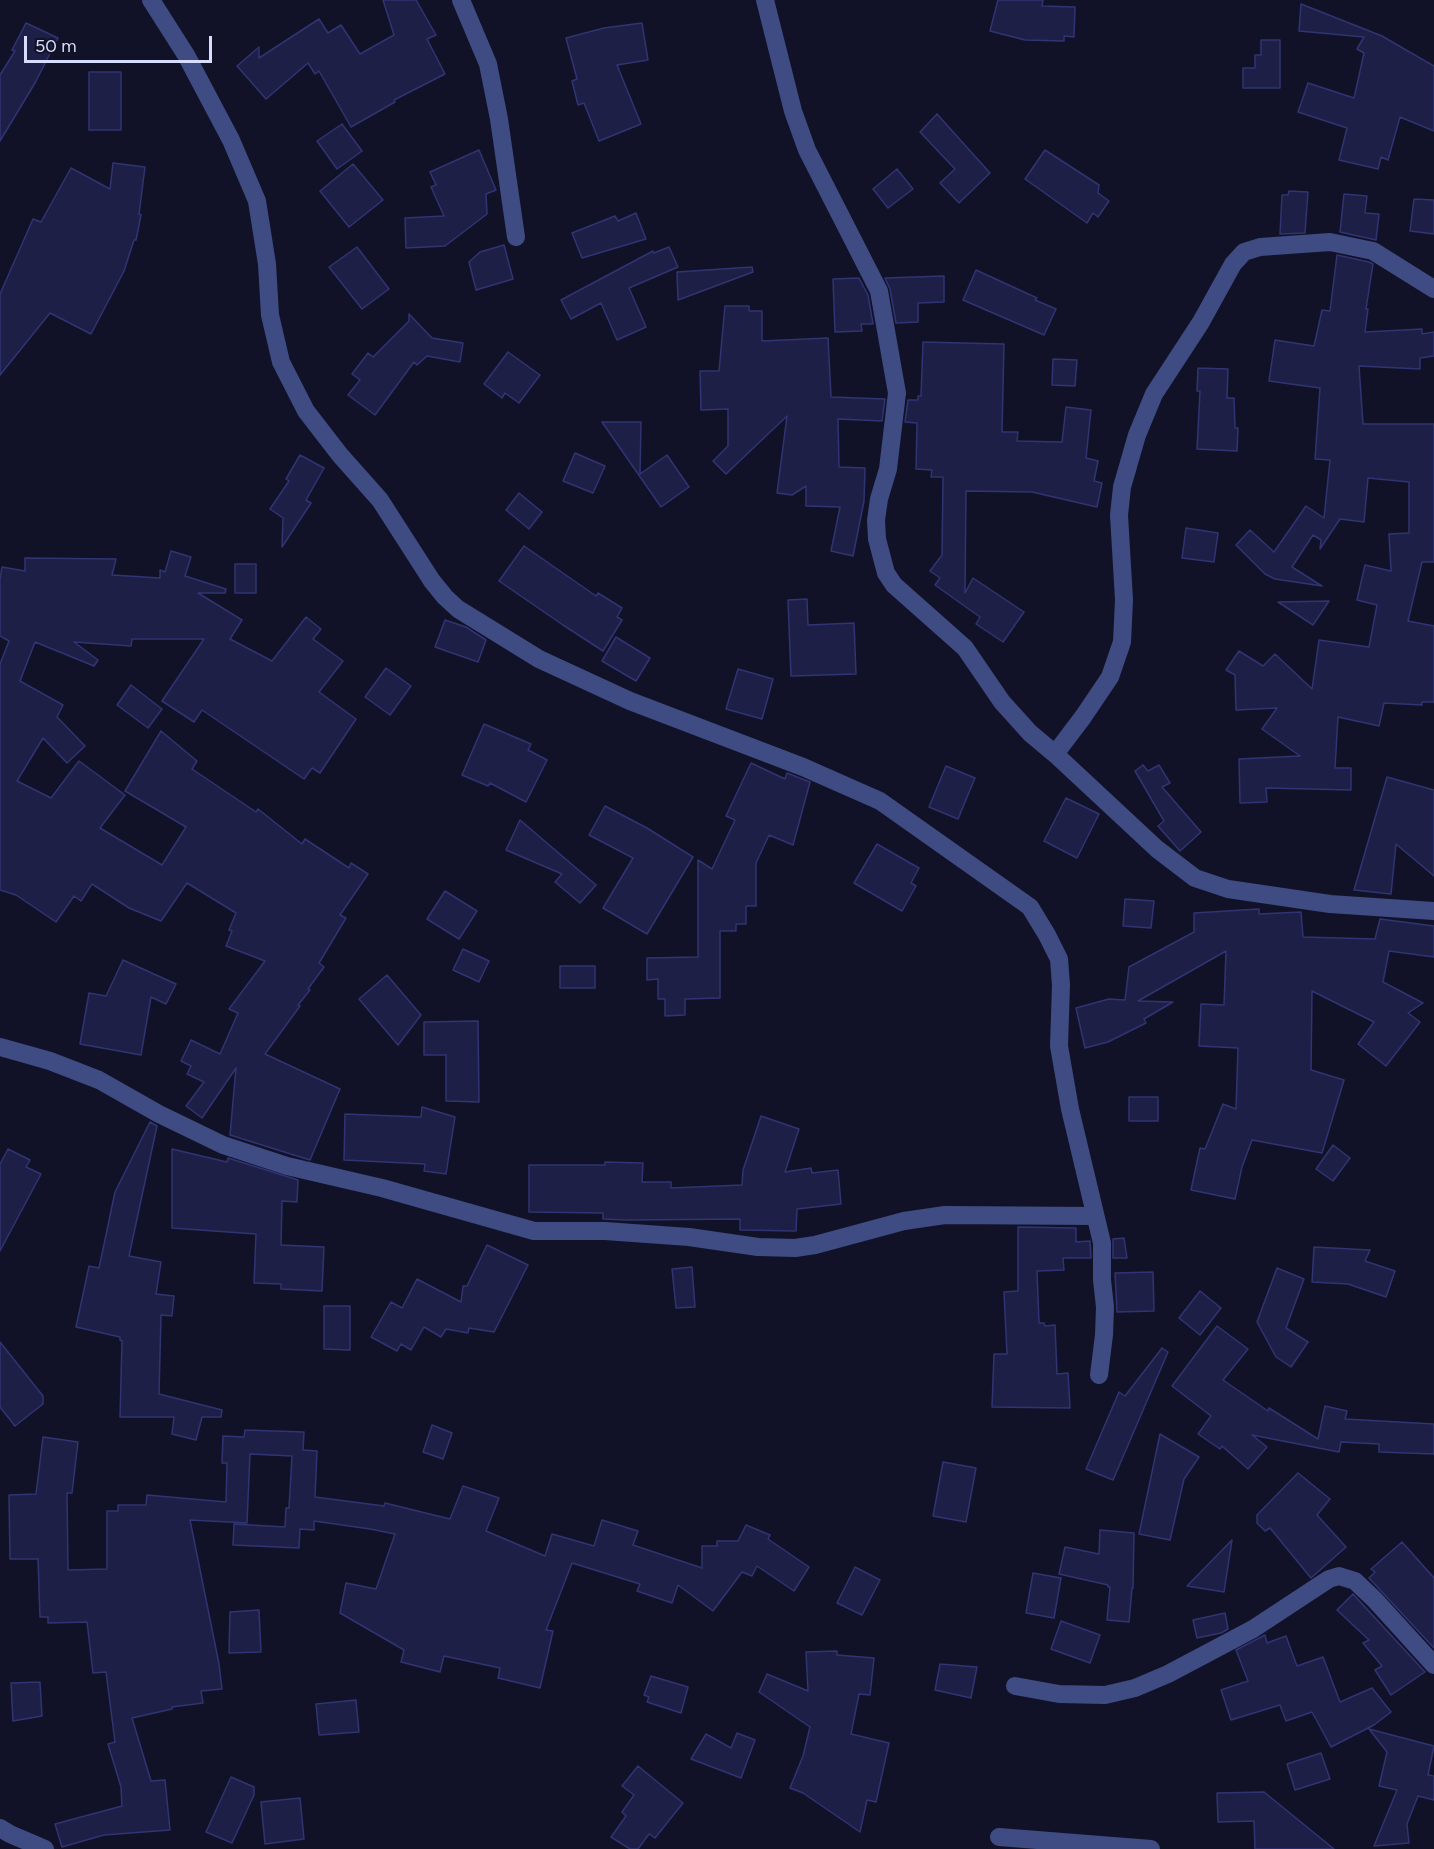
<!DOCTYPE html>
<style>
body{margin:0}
#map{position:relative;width:1434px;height:1849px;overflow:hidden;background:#111227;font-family:Figtree,sans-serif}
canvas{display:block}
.scale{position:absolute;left:24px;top:36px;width:188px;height:27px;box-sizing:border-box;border:3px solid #d9ddfd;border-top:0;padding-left:8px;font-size:18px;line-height:21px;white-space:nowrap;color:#d9ddfd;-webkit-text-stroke:4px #111227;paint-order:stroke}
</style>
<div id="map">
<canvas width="1434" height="1849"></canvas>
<div class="scale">50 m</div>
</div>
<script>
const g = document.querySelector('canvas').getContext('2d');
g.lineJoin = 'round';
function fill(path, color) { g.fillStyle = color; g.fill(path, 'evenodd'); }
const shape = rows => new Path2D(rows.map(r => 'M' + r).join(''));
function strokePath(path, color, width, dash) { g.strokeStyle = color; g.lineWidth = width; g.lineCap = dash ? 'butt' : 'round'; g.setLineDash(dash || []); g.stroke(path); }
const building = shape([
 [383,0,416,0,436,35,427,39,445,74,394,100,395,102,351,127,319,71,315,74,308,63,266,99,237,66,259,47,259,58,319,19,328,33,341,25,360,54,394,35,383,0],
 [998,0,1043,0,1042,6,1075,7,1074,37,1064,36,1064,41,1025,40,990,31,998,0],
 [1301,4,1382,36,1434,66,1434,131,1400,117,1388,160,1381,157,1378,169,1339,160,1347,128,1298,112,1308,83,1354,98,1364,53,1357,49,1364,37,1299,31,1301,4],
 [26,23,58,38,35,83,0,141,0,75,15,51,12,50,26,23],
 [642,23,648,60,617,65,641,124,599,141,584,103,578,105,572,81,577,79,566,38,604,28,642,23],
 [1261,40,1280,40,1280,88,1243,88,1243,68,1255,68,1255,55,1261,55,1261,40],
 [89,72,121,72,121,130,89,130,89,72],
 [937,114,990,173,959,203,940,183,955,169,920,132,937,114],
 [342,124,362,151,337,169,317,141,342,124],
 [479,150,496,190,486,194,487,214,445,246,406,248,405,218,444,216,431,187,436,185,430,172,479,150],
 [1045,150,1099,185,1098,193,1109,201,1098,217,1093,213,1087,223,1025,179,1045,150],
 [113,163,145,167,139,214,141,215,136,240,134,240,124,271,91,334,50,313,0,375,0,294,33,219,41,222,71,168,110,189,113,163],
 [353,164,383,200,349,227,320,191,353,164],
 [897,169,913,189,888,208,873,189,897,169],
 [1289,191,1308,192,1305,233,1280,234,1282,195,1288,195,1289,191],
 [1344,194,1367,196,1365,213,1379,214,1376,240,1340,232,1344,194],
 [1414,199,1434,200,1434,234,1410,231,1414,199],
 [636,213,646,239,582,258,572,233,615,216,618,221,636,213],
 [504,245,513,279,476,290,469,262,480,252,504,245],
 [357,247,389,289,362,309,329,267,357,247],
 [669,247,678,267,629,288,646,327,617,340,601,303,571,319,561,300,653,251,654,253,669,247],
 [1337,255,1369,262,1373,264,1366,309,1368,309,1365,332,1422,329,1422,334,1434,332,1434,356,1420,358,1420,369,1359,366,1363,424,1434,424,1434,562,1422,562,1408,621,1434,626,1434,702,1422,702,1422,705,1384,703,1379,726,1338,717,1335,768,1351,768,1351,790,1266,788,1267,802,1240,803,1239,759,1300,756,1262,729,1277,708,1236,710,1235,675,1226,670,1239,651,1263,666,1275,654,1312,689,1319,640,1369,647,1377,605,1357,600,1365,565,1391,571,1389,534,1409,533,1409,482,1368,478,1364,522,1340,519,1320,549,1321,540,1313,535,1292,567,1322,586,1275,579,1265,574,1236,545,1250,530,1274,552,1306,506,1324,518,1330,460,1315,459,1320,388,1269,381,1275,340,1314,346,1322,310,1330,311,1337,255],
 [752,267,753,272,678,300,677,272,752,267],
 [976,270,1037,298,1035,300,1056,309,1044,335,963,300,976,270],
 [944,276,944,302,918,303,918,322,896,323,890,289,885,278,944,276],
 [859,278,868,295,873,324,861,324,862,331,835,332,833,279,859,278],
 [725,306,749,306,749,311,762,311,762,341,828,338,831,397,885,399,882,421,838,419,839,467,865,468,864,501,853,556,831,551,840,507,806,506,806,486,792,495,777,493,787,416,726,474,713,461,728,446,728,409,701,410,700,371,719,371,725,306],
 [409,314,432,338,463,343,460,362,427,356,417,365,414,362,375,415,348,395,360,380,352,374,368,353,373,357,409,321,409,314],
 [923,342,1004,344,1002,432,1018,432,1017,441,1062,442,1066,407,1091,410,1086,458,1098,461,1094,481,1102,483,1097,507,1032,492,966,491,965,593,973,578,1024,612,1003,642,976,624,980,617,935,585,940,578,930,571,942,555,943,477,931,477,932,470,916,469,917,423,905,422,908,400,918,400,918,396,921,396,923,342],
 [508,352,540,375,519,403,505,393,502,398,484,384,508,352],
 [1053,359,1077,360,1075,386,1052,385,1053,359],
 [1198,368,1228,369,1227,398,1234,398,1235,428,1238,428,1237,451,1197,449,1200,391,1197,391,1198,368],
 [602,422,641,422,640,474,667,455,689,487,661,507,602,422],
 [575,453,605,466,593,493,563,481,575,453],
 [300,455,324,468,306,500,311,503,282,547,283,518,270,509,289,481,286,479,300,455],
 [519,493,542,512,529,529,506,510,519,493],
 [1186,528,1218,533,1214,562,1182,558,1186,528],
 [524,546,596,596,598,593,622,608,617,617,622,620,603,651,563,625,499,581,524,546],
 [171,551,191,557,185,576,226,589,225,593,198,593,242,620,230,639,272,661,306,617,321,629,313,639,343,661,319,692,356,719,320,773,312,768,304,779,202,710,194,722,162,701,204,639,132,639,131,646,74,642,98,660,94,666,35,642,20,681,63,705,57,717,85,746,67,763,43,738,17,781,51,798,79,761,125,795,100,828,162,865,186,827,125,791,161,731,197,761,192,769,256,812,258,809,302,844,305,839,349,868,351,863,368,874,340,915,346,918,319,963,324,967,308,989,310,990,298,1005,300,1006,265,1054,340,1089,310,1160,230,1135,236,1068,202,1118,186,1106,204,1082,187,1074,191,1066,181,1061,191,1040,220,1054,238,1013,229,1009,265,961,226,946,232,931,229,930,236,913,187,883,161,921,129,908,92,884,81,901,74,896,56,922,16,895,0,890,0,664,9,641,0,636,0,579,2,567,25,571,25,558,116,559,112,575,160,578,160,570,165,572,171,551],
 [235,564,256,564,256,593,235,593,235,564],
 [807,599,808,625,854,623,856,674,791,676,788,600,807,599],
 [1329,601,1313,625,1278,602,1329,601],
 [445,620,466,627,486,640,478,662,435,647,445,620],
 [616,637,650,658,636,681,602,661,616,637],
 [386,668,411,686,390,715,365,697,386,668],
 [738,669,773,679,762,719,726,709,738,669],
 [131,685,162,709,148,728,117,705,131,685],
 [484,724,531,744,528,750,547,760,526,802,490,783,488,786,462,775,484,724],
 [751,763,785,779,787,773,810,782,793,845,769,835,756,863,756,906,746,906,746,924,736,924,736,931,720,931,720,998,685,999,685,1015,665,1016,665,999,658,999,658,979,647,980,647,958,698,957,698,860,712,869,735,820,726,816,751,763],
 [1143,765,1148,771,1159,765,1170,783,1162,787,1201,832,1180,851,1158,826,1164,821,1135,771,1143,765],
 [946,766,975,778,958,819,929,807,946,766],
 [1387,777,1434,790,1434,876,1396,844,1391,894,1354,890,1387,777],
 [1066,798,1099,814,1077,858,1044,841,1066,798],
 [605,806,647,828,693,857,647,934,603,908,633,858,589,835,605,806],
 [520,820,596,885,580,903,555,882,562,874,506,850,520,820],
 [877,844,919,868,911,883,916,886,902,911,854,883,877,844],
 [445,891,477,911,459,939,427,919,445,891],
 [1125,899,1154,901,1151,928,1123,926,1125,899],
 [1259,909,1259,914,1301,912,1303,937,1375,939,1380,919,1434,926,1434,957,1389,951,1383,982,1423,1003,1408,1013,1420,1022,1386,1066,1358,1044,1374,1022,1312,991,1311,1070,1344,1080,1322,1153,1252,1140,1242,1167,1235,1199,1191,1190,1200,1148,1205,1149,1223,1104,1236,1109,1238,1048,1199,1046,1201,1004,1224,1005,1226,951,1138,1001,1173,1002,1144,1019,1146,1023,1108,1042,1085,1048,1076,1008,1109,999,1125,1000,1129,967,1194,932,1194,913,1259,909],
 [463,949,489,961,479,982,453,970,463,949],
 [123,960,176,984,166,1004,151,997,141,1055,80,1044,89,993,106,996,123,960],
 [560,966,595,966,595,988,560,988,560,966],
 [387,975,421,1015,398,1045,359,999,387,975],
 [478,1021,479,1102,446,1101,446,1055,424,1055,424,1022,478,1021],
 [1129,1097,1158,1097,1158,1121,1129,1121,1129,1097],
 [422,1107,455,1117,446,1174,424,1171,425,1164,344,1160,345,1114,421,1117,422,1107],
 [761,1116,799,1129,785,1172,811,1168,812,1173,838,1170,841,1204,797,1209,796,1231,740,1230,740,1219,627,1220,603,1219,603,1213,529,1212,529,1165,605,1165,605,1162,643,1163,642,1182,671,1182,671,1188,742,1185,743,1170,761,1116],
 [150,1122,157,1126,129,1256,161,1262,156,1294,174,1296,172,1316,161,1315,159,1394,222,1410,221,1417,202,1417,196,1440,172,1434,174,1417,120,1417,122,1341,120,1340,120,1337,76,1327,89,1266,99,1268,115,1192,150,1122],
 [1333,1145,1350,1158,1333,1181,1316,1169,1333,1145],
 [8,1149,30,1160,26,1167,41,1174,0,1251,0,1164,8,1149],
 [172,1149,227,1162,228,1158,298,1180,297,1202,282,1201,281,1245,324,1247,322,1291,281,1289,281,1284,254,1283,256,1234,172,1228,172,1149],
 [1018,1227,1076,1228,1076,1242,1090,1241,1091,1258,1063,1258,1064,1270,1037,1271,1039,1323,1044,1323,1045,1326,1055,1325,1057,1374,1068,1373,1070,1408,992,1407,994,1354,1007,1354,1004,1292,1018,1291,1018,1227],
 [1124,1238,1127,1258,1113,1258,1113,1239,1124,1238],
 [487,1245,528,1265,494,1332,469,1328,468,1333,446,1329,441,1337,424,1327,411,1350,401,1344,397,1351,371,1337,391,1302,402,1308,417,1279,461,1302,463,1286,467,1286,487,1245],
 [1314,1247,1370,1250,1365,1261,1395,1271,1386,1297,1348,1284,1312,1282,1314,1247],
 [692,1267,695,1307,676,1308,672,1269,692,1267],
 [1277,1268,1304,1279,1286,1328,1308,1342,1291,1367,1276,1357,1257,1322,1277,1268],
 [1153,1272,1154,1311,1117,1312,1115,1273,1153,1272],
 [1200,1291,1221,1308,1200,1335,1179,1318,1200,1291],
 [324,1306,350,1306,350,1350,324,1349,324,1306],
 [1217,1326,1248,1349,1223,1380,1268,1411,1269,1408,1318,1439,1325,1406,1347,1411,1345,1419,1434,1424,1434,1454,1379,1452,1379,1444,1341,1442,1339,1452,1252,1435,1267,1447,1248,1469,1222,1446,1220,1449,1198,1434,1211,1416,1172,1386,1217,1326],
 [0,1342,43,1396,43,1404,15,1426,0,1407,0,1342],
 [1162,1348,1168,1352,1113,1480,1086,1469,1119,1392,1125,1396,1162,1348],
 [432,1425,452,1433,443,1459,423,1452,432,1425],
 [245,1430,304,1432,303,1450,317,1451,315,1497,384,1506,385,1503,450,1519,463,1486,499,1498,486,1531,545,1556,552,1534,594,1546,602,1520,638,1531,633,1545,702,1568,702,1546,717,1546,717,1541,738,1541,746,1525,770,1535,768,1539,809,1567,794,1591,757,1566,752,1576,742,1572,713,1611,678,1585,672,1603,637,1591,640,1584,572,1563,546,1630,553,1631,540,1688,498,1678,500,1668,444,1656,440,1672,401,1662,404,1650,340,1613,346,1583,376,1589,395,1534,370,1529,314,1521,314,1530,300,1529,299,1548,233,1545,234,1524,285,1527,286,1508,289,1508,292,1456,250,1454,247,1523,190,1520,219,1664,222,1689,201,1691,203,1703,172,1707,172,1709,132,1718,151,1781,165,1780,170,1830,104,1835,62,1847,55,1824,122,1806,121,1787,108,1744,115,1742,106,1672,93,1673,87,1622,48,1623,48,1617,40,1617,38,1559,10,1559,9,1495,36,1494,43,1437,78,1442,72,1493,67,1493,68,1570,107,1569,107,1511,118,1511,118,1505,146,1505,147,1495,226,1502,227,1463,222,1463,223,1436,244,1437,245,1430],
 [1160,1434,1199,1457,1184,1479,1170,1540,1139,1534,1160,1434],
 [943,1462,976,1468,966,1522,933,1516,943,1462],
 [1298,1473,1330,1499,1317,1515,1346,1547,1311,1578,1270,1528,1265,1531,1257,1523,1257,1515,1298,1473],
 [1100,1530,1134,1533,1133,1588,1132,1588,1129,1622,1107,1620,1110,1587,1108,1587,1108,1585,1059,1574,1065,1547,1099,1554,1100,1530],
 [1232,1540,1224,1592,1187,1586,1232,1540],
 [1402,1542,1434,1578,1434,1648,1369,1578,1375,1572,1371,1569,1402,1542],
 [855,1567,880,1580,862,1615,837,1603,855,1567],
 [1033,1573,1061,1578,1054,1618,1026,1613,1033,1573],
 [1353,1594,1425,1672,1391,1695,1375,1670,1382,1666,1363,1643,1369,1640,1337,1610,1353,1594],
 [259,1610,261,1652,229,1653,230,1612,259,1610],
 [1225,1613,1228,1629,1221,1633,1197,1638,1193,1620,1225,1613],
 [1061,1621,1100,1635,1090,1663,1051,1649,1061,1621],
 [1265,1635,1267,1643,1286,1636,1297,1666,1323,1657,1340,1702,1372,1688,1391,1712,1374,1725,1331,1747,1312,1712,1286,1721,1280,1705,1231,1720,1221,1690,1248,1681,1236,1650,1265,1635],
 [837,1651,837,1655,874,1658,870,1695,859,1694,851,1734,889,1743,876,1802,867,1800,860,1832,803,1793,790,1788,803,1756,810,1727,759,1692,767,1674,808,1691,806,1652,837,1651],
 [940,1664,977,1667,971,1698,935,1690,940,1664],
 [651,1676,688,1687,681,1713,647,1702,649,1697,644,1695,651,1676],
 [40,1682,42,1716,13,1721,11,1683,40,1682],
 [356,1700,359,1732,319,1735,316,1704,356,1700],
 [1369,1729,1434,1746,1428,1775,1434,1776,1434,1800,1418,1796,1407,1824,1409,1843,1374,1846,1397,1790,1379,1786,1387,1752,1369,1729],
 [737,1733,755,1740,741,1778,691,1759,706,1734,731,1748,737,1733],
 [1321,1753,1330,1779,1295,1790,1287,1764,1321,1753],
 [638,1766,683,1803,655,1838,649,1834,638,1849,630,1849,611,1837,626,1816,622,1812,634,1795,622,1786,638,1766],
 [231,1777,254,1787,254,1795,232,1843,206,1832,231,1777],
 [1264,1792,1334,1849,1255,1849,1254,1821,1218,1822,1217,1793,1264,1792],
 [300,1798,304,1839,265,1844,261,1802,300,1798]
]);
const minor = shape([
 [151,0,186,55,231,140,257,201,267,264,270,315,281,362,306,411,340,455,380,500,432,581,445,597,458,609,539,659,630,701,803,767,880,801,1030,907,1047,935,1059,959,1061,985,1059,1046,1070,1109,1102,1243,1102,1280,1105,1307,1104,1335,1099,1375],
 [461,0,488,64,499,119,516,237],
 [765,0,793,111,807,150,879,291,897,393,888,469,879,499,876,520,877,539,886,573,894,585,965,648,1002,702,1030,733,1055,754,1157,849,1195,878,1228,889,1330,904,1434,911],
 [1055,754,1083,717,1110,677,1122,642,1124,600,1119,515,1122,487,1137,435,1154,394,1201,322,1233,264,1244,252,1260,247,1330,242,1373,251,1434,289],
 [0,1047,50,1061,99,1080,159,1114,223,1145,287,1166,382,1188,534,1231,605,1231,689,1237,758,1247,795,1248,815,1245,904,1221,945,1215,1095,1216],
 [1015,1686,1059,1694,1105,1695,1135,1688,1168,1674,1253,1629,1329,1579,1339,1576,1355,1581,1375,1600,1434,1665],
 [0,1828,10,1834,45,1849],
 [999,1837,1151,1849]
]);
fill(building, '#1e1f47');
strokePath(building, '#313472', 1.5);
strokePath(minor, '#3e4c83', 18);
</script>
